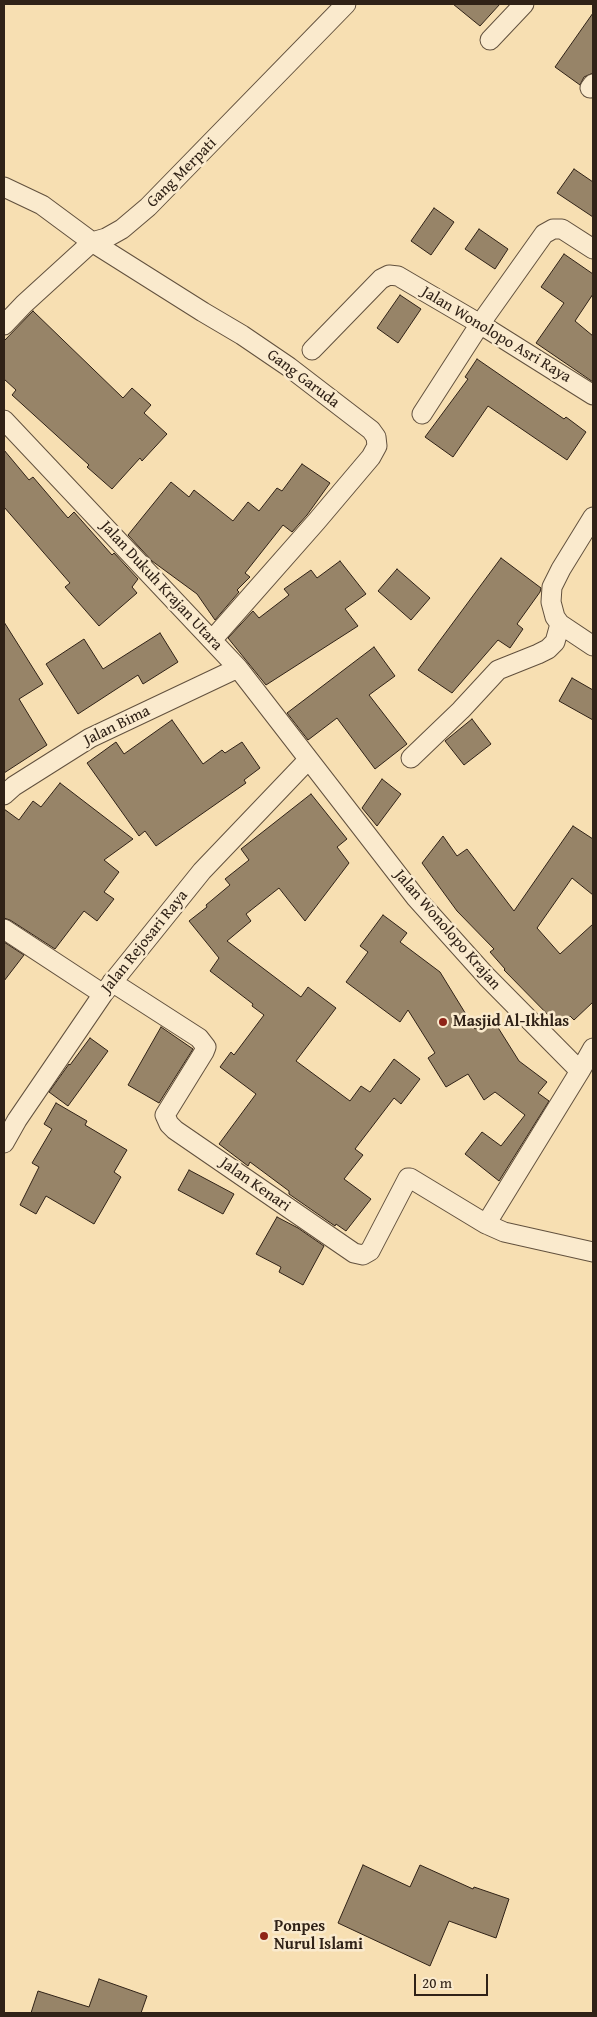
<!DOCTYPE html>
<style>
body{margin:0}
#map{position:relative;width:597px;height:2017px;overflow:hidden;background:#f7dfb2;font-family:"Gentium Book Plus",serif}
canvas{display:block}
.frame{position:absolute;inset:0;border:5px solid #302217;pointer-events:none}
.scale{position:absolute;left:414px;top:1974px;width:74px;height:22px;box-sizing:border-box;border:2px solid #302217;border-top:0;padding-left:6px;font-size:15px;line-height:18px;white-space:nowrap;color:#302217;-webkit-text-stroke:4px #faeacd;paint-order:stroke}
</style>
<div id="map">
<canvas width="597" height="2017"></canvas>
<div class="frame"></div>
<div class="scale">20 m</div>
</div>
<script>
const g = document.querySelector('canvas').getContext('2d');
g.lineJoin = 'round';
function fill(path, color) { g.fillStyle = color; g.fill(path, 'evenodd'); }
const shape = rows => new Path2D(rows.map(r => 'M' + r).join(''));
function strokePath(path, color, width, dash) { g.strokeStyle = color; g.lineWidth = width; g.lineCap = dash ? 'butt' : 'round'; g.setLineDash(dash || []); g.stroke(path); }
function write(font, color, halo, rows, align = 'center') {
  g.font = font + ' "Gentium Book Plus",serif'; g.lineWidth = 5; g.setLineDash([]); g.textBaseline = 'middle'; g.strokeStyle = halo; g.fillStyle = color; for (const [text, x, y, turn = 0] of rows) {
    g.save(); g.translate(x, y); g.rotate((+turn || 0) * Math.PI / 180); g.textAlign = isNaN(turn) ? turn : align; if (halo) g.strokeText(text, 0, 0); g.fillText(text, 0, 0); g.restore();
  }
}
const building = shape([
 [453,4,500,4,480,26,453,4],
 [593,13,593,73,584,77,580,85,555,67,593,13],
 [574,169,593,182,593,217,557,193,574,169],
 [434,208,454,222,431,255,411,241,434,208],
 [479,229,508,249,495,269,465,249,479,229],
 [564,254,593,274,593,294,575,321,593,336,593,382,536,343,564,303,541,287,564,254],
 [400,295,421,309,398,343,377,328,400,295],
 [33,311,123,398,132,388,151,405,144,413,167,434,142,461,140,458,112,489,87,467,89,465,12,395,16,390,4,379,4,341,33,311],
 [477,359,564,419,566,417,586,432,567,460,488,406,453,457,425,437,468,379,465,377,477,359],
 [4,450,29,480,33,477,68,518,74,512,112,555,114,553,138,579,132,587,137,593,99,626,65,587,70,583,4,507,4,450],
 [302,464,330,483,307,515,292,532,283,525,245,573,250,577,237,590,239,592,215,620,197,594,152,561,128,535,171,482,189,497,194,490,233,521,248,502,259,511,277,488,282,491,302,464],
 [501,558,541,588,540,592,517,624,523,629,510,648,498,640,452,693,418,670,501,558],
 [340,561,366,594,345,609,358,626,266,685,228,638,253,611,259,618,289,595,284,589,311,570,317,578,340,561],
 [397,569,430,598,411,620,378,591,397,569],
 [4,622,43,684,19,699,47,745,4,773,4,622],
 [160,633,178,662,143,684,138,675,78,714,46,664,84,639,103,669,160,633],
 [374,647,395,676,369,695,407,744,375,769,337,718,308,740,287,713,374,647],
 [572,678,593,690,593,720,559,701,572,678],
 [472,719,491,744,464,765,445,741,472,719],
 [172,720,203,764,222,750,225,753,242,742,260,768,244,780,246,783,156,846,145,831,139,836,87,763,116,742,124,754,172,720],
 [382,779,401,794,377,826,362,808,382,779],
 [60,783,133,839,104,860,119,872,104,892,114,899,97,921,84,911,55,949,10,920,4,918,4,809,19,820,33,801,41,807,60,783],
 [311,794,347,839,337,847,349,863,305,921,279,888,246,914,251,921,227,941,301,997,308,987,336,1008,296,1061,350,1101,361,1086,370,1092,394,1059,420,1079,401,1104,394,1098,355,1149,363,1155,344,1179,371,1199,346,1231,336,1224,335,1226,289,1194,289,1191,250,1162,248,1166,219,1144,256,1094,220,1067,231,1052,234,1055,264,1015,252,1006,253,1004,210,971,219,958,189,921,207,907,206,905,230,885,225,879,249,860,241,849,311,794],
 [573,826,593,839,593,895,572,878,537,928,560,954,593,924,593,1002,574,1020,570,1016,559,1026,504,970,505,969,490,952,494,949,457,911,422,863,443,836,457,856,467,849,514,911,573,826],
 [383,915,407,933,400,942,440,972,475,1029,492,1018,519,1061,547,1082,538,1093,549,1101,499,1181,465,1154,482,1132,501,1146,525,1115,495,1092,484,1100,468,1074,446,1087,428,1058,435,1053,408,1010,400,1022,346,982,368,952,360,946,383,915],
 [4,942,24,955,4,981,4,942],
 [161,1027,193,1049,159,1103,128,1085,161,1027],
 [90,1038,108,1051,68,1106,49,1092,69,1064,70,1065,90,1038],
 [56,1103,87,1121,85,1125,127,1150,114,1172,121,1177,94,1224,46,1196,36,1214,20,1205,39,1167,32,1163,52,1129,44,1124,56,1103],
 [189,1170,234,1194,223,1214,178,1190,189,1170],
 [277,1217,298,1228,324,1246,303,1285,279,1272,281,1267,256,1254,277,1217],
 [363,1865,410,1887,420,1865,473,1889,474,1887,509,1899,496,1938,449,1921,430,1966,338,1923,363,1865],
 [99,1979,147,1996,141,2013,31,2013,38,1991,89,2007,99,1979]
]);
const street = shape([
 [490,40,524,4],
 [590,88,593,84],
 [4,187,42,205,92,242,203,312,242,335,289,367,371,430,376,437,377,446,371,457,316,522,212,640],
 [4,325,24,304,92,242,106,238,122,229,148,207,346,4],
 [312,350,381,279,389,275,398,276,480,324,593,395],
 [422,414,480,324,544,234,553,229,562,229,593,249],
 [4,420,238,668,416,898,487,977,580,1071,593,1048],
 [593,517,561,569,552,587,551,602,555,617,560,624,593,646],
 [411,758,461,710,498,670,538,654,548,649,555,642,560,624],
 [4,795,14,786,90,738,238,668],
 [4,929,103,994],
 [112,982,199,1038,206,1047,204,1052,165,1115,169,1124,175,1130,354,1253,363,1255,370,1251,408,1178,410,1178,486,1224,580,1071],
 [4,1143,17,1120,103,994,202,871,308,760],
 [486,1224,504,1232,593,1252]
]);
const markers = [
 [443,1022,5,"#8f2418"],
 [264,1936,5,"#8f2418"]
];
const streetNames = [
 ["Gang Merpati",182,173,-45],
 ["Jalan Wonolopo Asri Raya",496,335,31],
 ["Gang Garuda",303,379,37],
 ["Jalan Dukuh Krajan Utara",161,586,47],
 ["Jalan Bima",117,726,-26],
 ["Jalan Wonolopo Krajan",447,930,49],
 ["Jalan Rejosari Raya",145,942,-51],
 ["Jalan Kenari",255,1185,35]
];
const poiNames = [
 ["Masjid Al-Ikhlas",453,1022],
 ["Ponpes",274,1927],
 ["Nurul Islami",274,1945]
];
fill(building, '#978468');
strokePath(building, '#302217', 1);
strokePath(street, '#62513e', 21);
strokePath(street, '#faeacd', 19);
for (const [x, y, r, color] of markers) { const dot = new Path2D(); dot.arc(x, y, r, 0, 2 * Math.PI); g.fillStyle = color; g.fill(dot); strokePath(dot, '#faeacd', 2); }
write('16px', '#302217', '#faeacd', streetNames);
write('bold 16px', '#302217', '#faeacd', poiNames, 'left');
</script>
